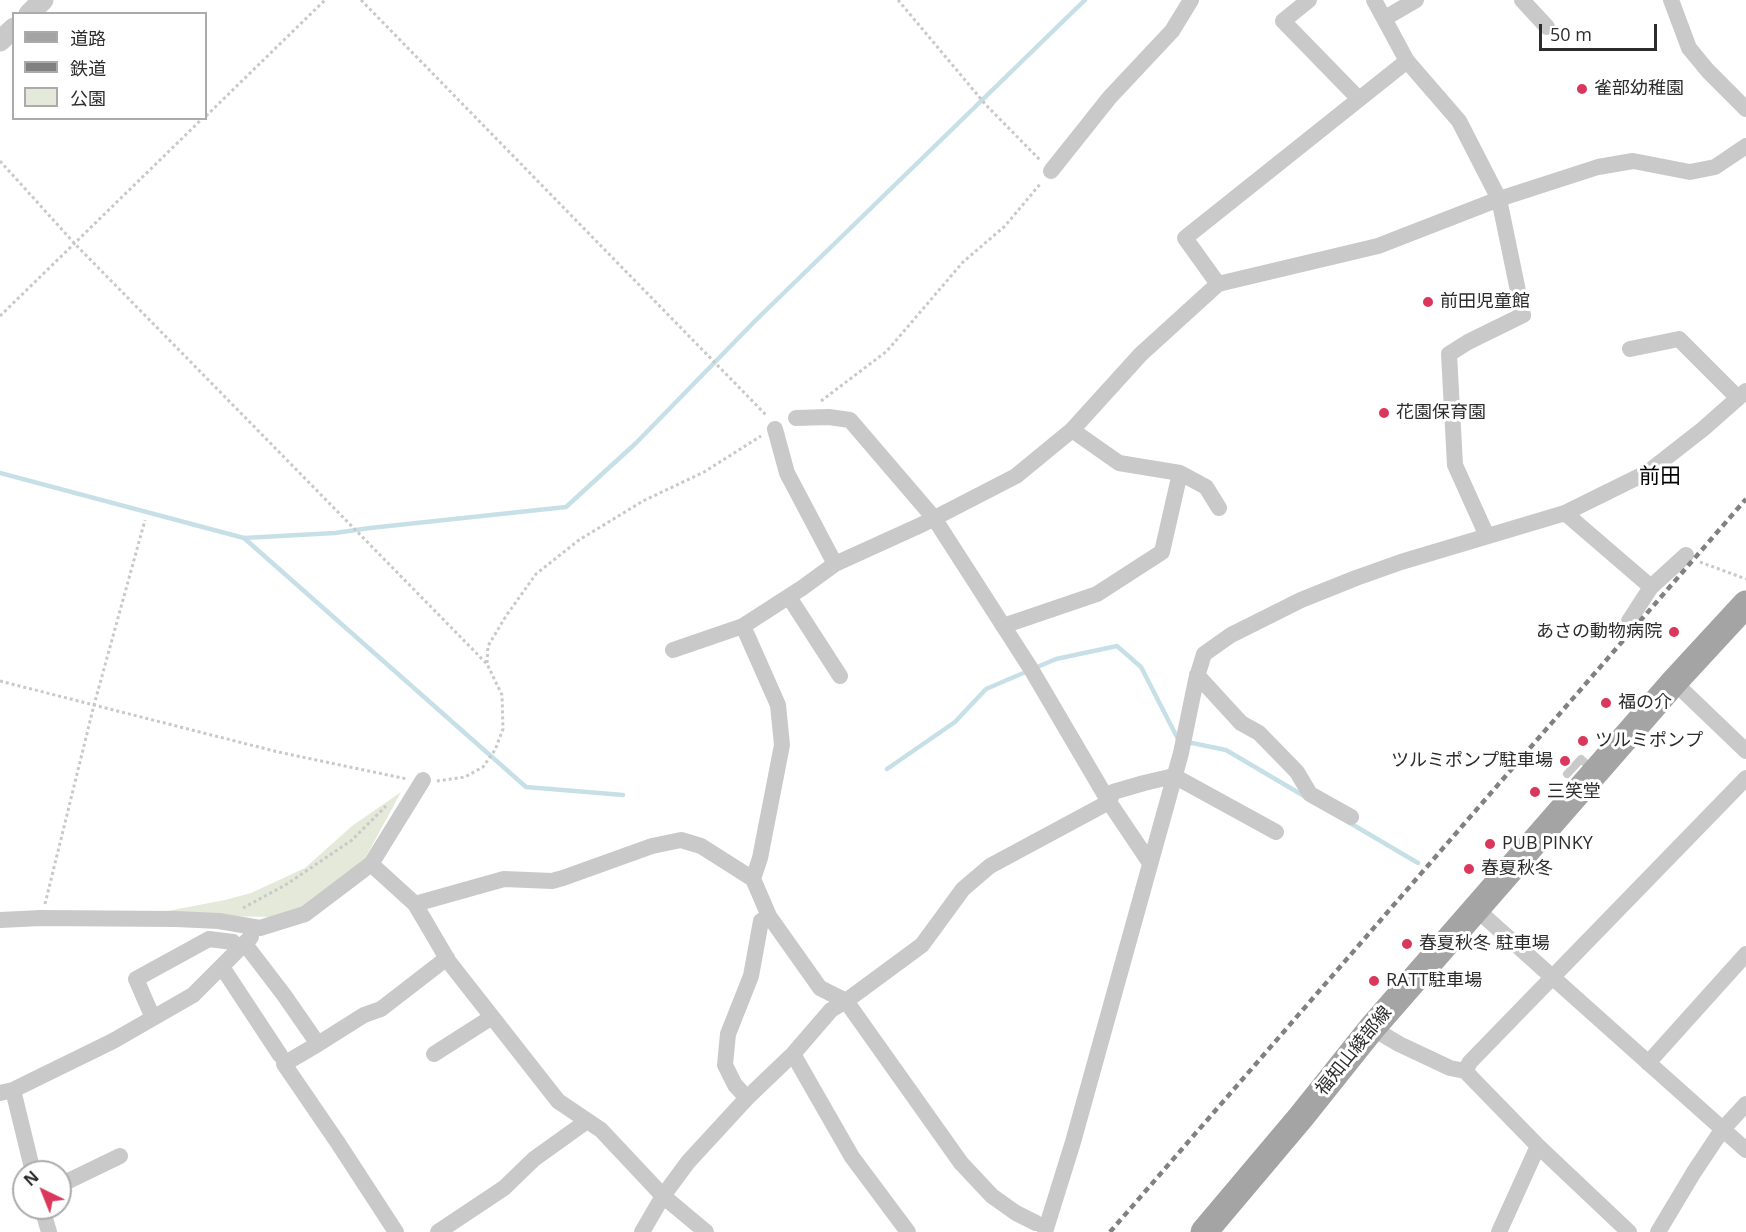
<!DOCTYPE html>
<meta charset="utf-8">
<style>
body{margin:0}
#map{position:relative;width:1746px;height:1232px;overflow:hidden;background:#fff;font-family:"Open Sans","Noto Sans JP",sans-serif}
canvas{display:block}
.legend{position:absolute;left:12px;top:12px;width:195px;height:108px;box-sizing:border-box;background:#fff;border:2px solid #ababab;margin:0;padding:8px 10px;list-style:none;font-size:18px;color:#2c2c2c}
.legend li{display:flex;align-items:center;gap:12px;height:30px}
.legend b{width:30px;border:2px solid #ababab}
.north{position:absolute;left:12px;top:1160px;width:60px;height:60px;box-sizing:border-box;background:#fff;border:2px solid #ababab;border-radius:50%;rotate:317deg;font-size:16px;font-weight:700;line-height:24px;text-align:center;color:#2c2c2c}
.north::after{content:'';display:block;margin:auto;width:21px;height:27px;background:#da375c;clip-path:polygon(50% 0,100% 100%,50% 72%,0 100%)}
.scale{position:absolute;left:1539px;top:24px;width:118px;height:27px;box-sizing:border-box;border:3px solid #2c2c2c;border-top:0;padding-left:8px;font-size:18px;line-height:21px;white-space:nowrap;color:#2c2c2c;-webkit-text-stroke:4px #fff;paint-order:stroke}
</style>
<div id="map">
<canvas width="1746" height="1232"></canvas>
<ul class="legend">
<li><b style="height:8px;background:#a4a4a4"></b>道路</li>
<li><b style="height:8px;background:#818181"></b>鉄道</li>
<li><b style="height:16px;background:#e4e9da"></b>公園</li>
</ul>
<div class="north">N</div>
<div class="scale">50 m</div>
</div>
<script>
const g = document.querySelector('canvas').getContext('2d');
g.lineJoin = 'round';
function fill(path, color) { g.fillStyle = color; g.fill(path, 'evenodd'); }
const shape = rows => new Path2D(rows.map(r => 'M' + r).join(''));
function strokePath(path, color, width, dash) { g.strokeStyle = color; g.lineWidth = width; g.lineCap = dash ? 'butt' : 'round'; g.setLineDash(dash || []); g.stroke(path); }
function write(font, color, halo, rows, align = 'center') {
  g.font = font + ' "Open Sans","Noto Sans JP",sans-serif'; g.lineWidth = 6; g.setLineDash([]); g.textBaseline = 'middle'; g.strokeStyle = halo; g.fillStyle = color; for (const [text, x, y, turn = 0] of rows) {
    g.save(); g.translate(x, y); g.rotate((+turn || 0) * Math.PI / 180); g.textAlign = isNaN(turn) ? turn : align; if (halo) g.strokeText(text, 0, 0); g.fillText(text, 0, 0); g.restore();
  }
}
const green = shape([
 [401,792,361,866,295,912,275,917,147,915,225,900,251,893,305,868,352,826]
]);
const stream = shape([
 [0,473,244,538,335,533,370,528,566,507,636,443,756,320,1085,0],
 [244,538,526,787,623,795],
 [1187,742,1226,750,1304,796],
 [887,769,955,722,986,689,1056,659,1117,646,1141,667,1179,741],
 [1350,823,1418,863]
]);
const path = shape([
 [361,0,766,415],
 [898,0,986,105,1040,160],
 [206,116,325,0],
 [0,161,75,244,487,664,502,695,503,729,495,750,483,767,465,777,437,781],
 [0,316,203,118],
 [821,401,887,351,963,262,1005,226,1041,183],
 [1700,562,1746,579],
 [487,663,488,646,506,616,536,574,579,540,643,501,704,472,761,436],
 [0,681,278,752,407,779],
 [45,904,94,705,145,520],
 [243,908,287,884,352,840,386,806]
]);
const service = shape([
 [1567,774,1581,759,1593,770]
]);
const minor = shape([
 [1309,0,1283,21,1359,99],
 [1374,0,1407,61,1459,121,1499,199,1523,315,1468,342,1449,354,1455,465,1487,536],
 [1522,0,1547,27],
 [1671,0,1689,48,1708,71,1746,109],
 [1385,18,1416,0],
 [1051,171,1110,97,1172,31,1191,0],
 [1218,284,1185,238,1407,61],
 [1630,349,1679,339,1738,398],
 [796,418,829,417,850,420,934,518,1031,669,1109,802,1150,863],
 [775,429,787,473,835,564],
 [1180,473,1206,487,1219,508],
 [1565,513,1651,587],
 [789,597,840,676],
 [1629,621,1651,587,1686,555],
 [1003,626,1097,594,1162,552,1180,473,1119,463,1072,430],
 [673,650,743,626],
 [1197,675,1241,723,1259,733,1297,772,1310,794,1351,817],
 [1674,682,1746,751],
 [371,864,423,780],
 [753,879,760,858,782,745,778,705,743,626,802,588,835,564,923,524,1016,476,1072,430,1141,354,1218,284,1378,246,1499,199,1598,167,1633,161,1690,172,1715,167,1746,146],
 [415,904,504,879,552,881,563,878,652,846,681,840,701,846,753,879,769,916,820,988,846,1001,961,1163,992,1196,1016,1213,1036,1223],
 [1475,908,1746,1150],
 [0,920,41,918,176,919,219,921,260,928,305,914,371,864,415,904,449,962,558,1101,601,1130,663,1196,706,1232],
 [245,944,284,995,318,1044,284,1064,338,1143,396,1232],
 [222,967,280,1055],
 [153,1018,136,979,209,939,233,942,240,948],
 [1372,1028,1399,1044,1450,1068,1465,1071,1538,1146,1629,1232],
 [318,1044,364,1015,381,1009,447,958],
 [434,1054,492,1017],
 [793,1054,852,1157,908,1232],
 [1648,1063,1746,954],
 [1465,1071,1470,1062,1746,778],
 [13,1090,33,1172],
 [0,1093,13,1090,113,1041,193,995,251,937],
 [747,1098,735,1085,725,1065,728,1034,751,976,761,921,769,916],
 [60,1185,120,1156],
 [42,1208,49,1232],
 [438,1232,504,1188,534,1159,587,1121],
 [642,1232,663,1196,688,1162,747,1098,793,1054,831,1010,846,1001,922,945,963,889,990,866,1109,802,1113,792,1144,783,1174,776,1276,832],
 [1045,1232,1073,1142,1181,753,1196,680,1204,654,1231,635,1301,600,1356,578,1401,562,1565,513,1648,472,1703,429,1746,391],
 [1499,1232,1538,1146],
 [1658,1232,1694,1172,1722,1130,1746,1104]
]);
const tertiary = shape([
 [29,14,43,0],
 [0,41,14,28]
]);
const primary = shape([
 [1204,1232,1301,1117,1372,1028,1674,682,1746,604]
]);
const rail = shape([
 [1110,1232,1746,499]
]);
const markers = [
 [1582,89,6,"#da375c"],
 [1428,302,6,"#da375c"],
 [1384,413,6,"#da375c"],
 [1674,632,6,"#da375c"],
 [1606,703,6,"#da375c"],
 [1583,741,6,"#da375c"],
 [1565,761,6,"#da375c"],
 [1535,792,6,"#da375c"],
 [1490,844,6,"#da375c"],
 [1469,869,6,"#da375c"],
 [1407,944,6,"#da375c"],
 [1374,981,6,"#da375c"]
];
const poiNames = [
 ["雀部幼稚園",1594,89],
 ["前田児童館",1440,302],
 ["花園保育園",1396,413],
 ["あさの動物病院",1662,632,"right"],
 ["福の介",1618,703],
 ["ツルミポンプ",1595,741],
 ["ツルミポンプ駐車場",1553,761,"right"],
 ["三笑堂",1547,792],
 ["PUB PINKY",1502,844],
 ["春夏秋冬",1481,869],
 ["春夏秋冬 駐車場",1419,944],
 ["RATT駐車場",1386,981]
];
const streetNames = [
 ["福知山綾部線",1354,1051,-51]
];
const quarterNames = [
 ["前田",1660,477]
];
fill(green, '#e4e9da');
strokePath(stream, '#c7e0e8', 4.5);
strokePath(path, '#c9c9c9', 3, [3, 3]);
strokePath(service, '#c9c9c9', 8);
strokePath(minor, '#c9c9c9', 16);
strokePath(tertiary, '#c9c9c9', 21);
strokePath(primary, '#a4a4a4', 27);
strokePath(rail, '#818181', 4.5, [6, 4.5]);
for (const [x, y, r, color] of markers) { const dot = new Path2D(); dot.arc(x, y, r, 0, 2 * Math.PI); g.fillStyle = color; g.fill(dot); strokePath(dot, '#fff', 2); }
write('18px', '#2c2c2c', '#fff', poiNames, 'left');
write('18px', '#2c2c2c', '#fff', streetNames);
write('21px', '#000', '#fff', quarterNames);
</script>
